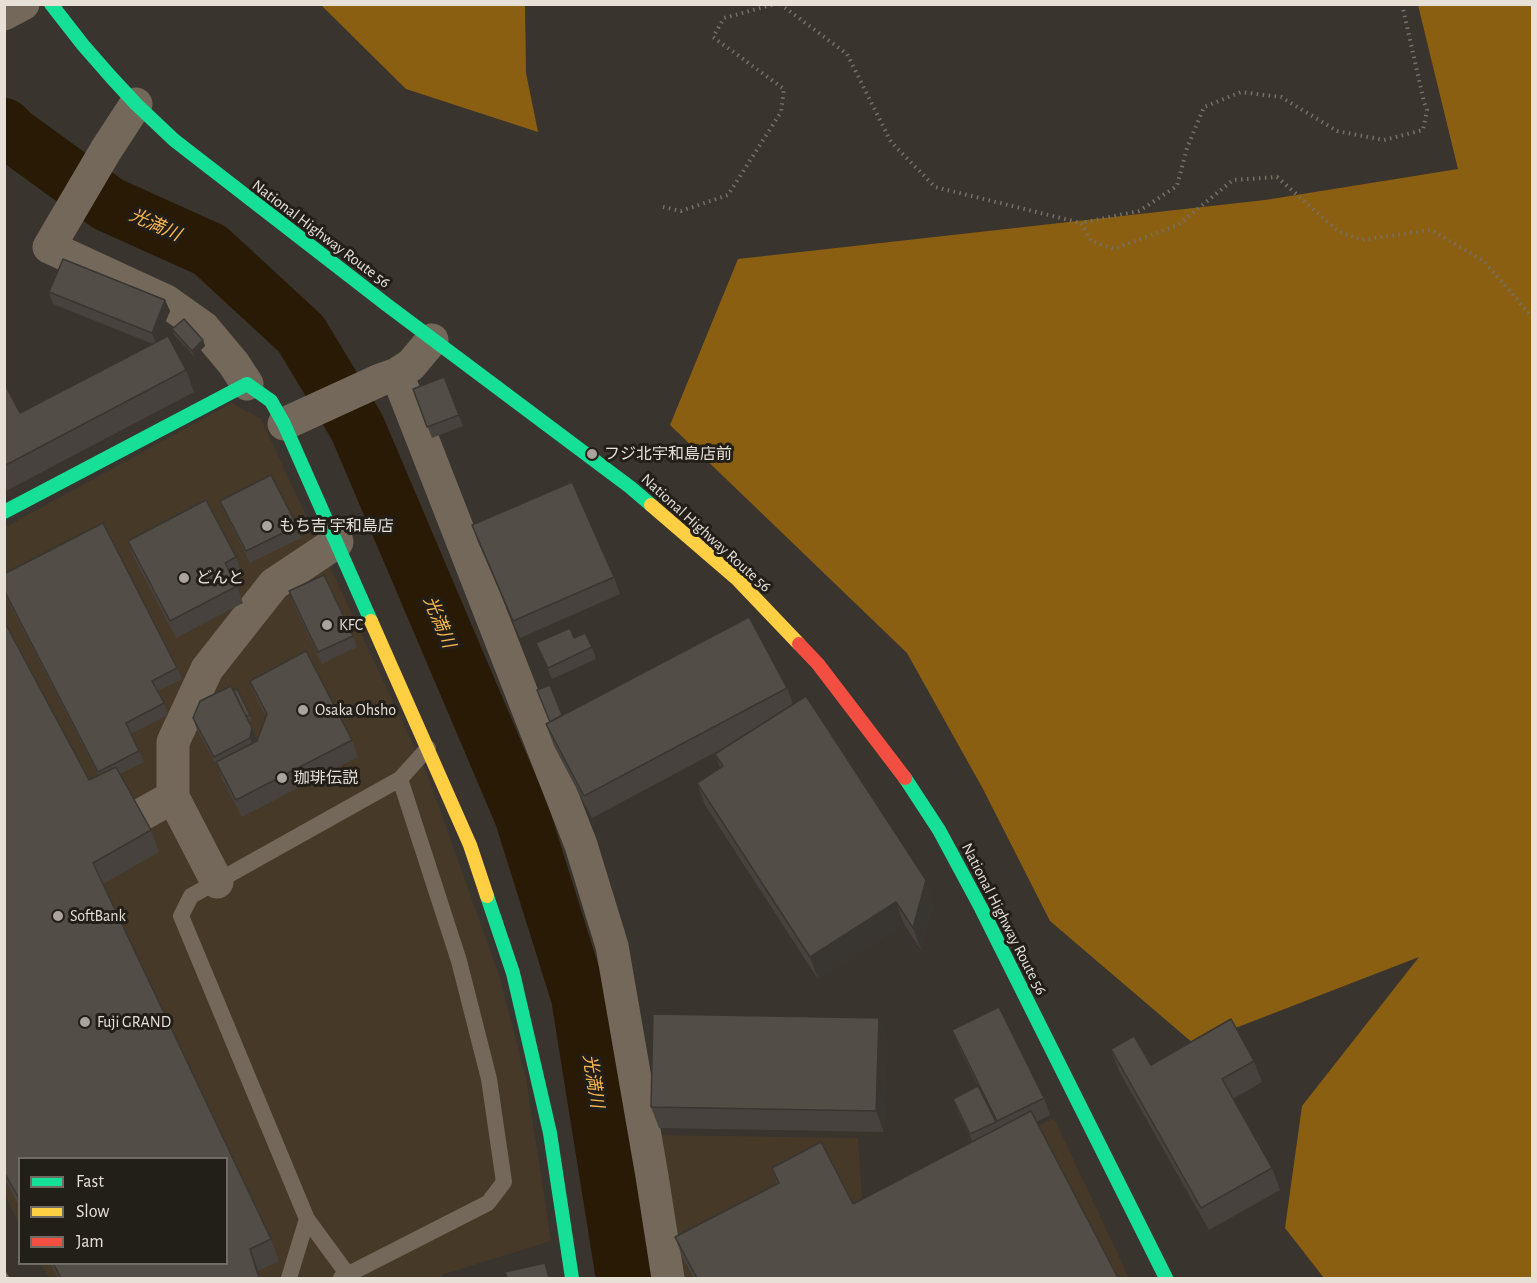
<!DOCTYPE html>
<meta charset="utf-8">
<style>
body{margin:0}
#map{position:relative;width:1537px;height:1283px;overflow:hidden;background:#3a342e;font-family:"Alegreya Sans",sans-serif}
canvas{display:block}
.frame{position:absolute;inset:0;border:6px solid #e6e0d7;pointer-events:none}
.legend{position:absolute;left:18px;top:1157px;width:210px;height:108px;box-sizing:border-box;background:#221e18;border:2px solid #706c64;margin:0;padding:8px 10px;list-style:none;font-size:18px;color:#e6e0d7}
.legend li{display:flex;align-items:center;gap:12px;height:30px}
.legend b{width:30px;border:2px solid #706c64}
</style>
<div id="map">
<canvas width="1537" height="1283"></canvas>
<div class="frame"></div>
<ul class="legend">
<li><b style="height:8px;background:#16e098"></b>Fast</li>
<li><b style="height:8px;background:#ffcf43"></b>Slow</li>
<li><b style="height:8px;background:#f24e42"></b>Jam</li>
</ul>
</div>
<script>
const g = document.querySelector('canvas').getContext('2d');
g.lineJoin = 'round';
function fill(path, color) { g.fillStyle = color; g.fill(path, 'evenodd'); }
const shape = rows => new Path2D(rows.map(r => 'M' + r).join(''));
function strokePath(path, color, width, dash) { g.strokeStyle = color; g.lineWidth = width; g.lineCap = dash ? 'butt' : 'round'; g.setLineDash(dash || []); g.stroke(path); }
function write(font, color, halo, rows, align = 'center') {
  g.font = font + ' "Alegreya Sans","Noto Sans JP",sans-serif'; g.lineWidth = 6; g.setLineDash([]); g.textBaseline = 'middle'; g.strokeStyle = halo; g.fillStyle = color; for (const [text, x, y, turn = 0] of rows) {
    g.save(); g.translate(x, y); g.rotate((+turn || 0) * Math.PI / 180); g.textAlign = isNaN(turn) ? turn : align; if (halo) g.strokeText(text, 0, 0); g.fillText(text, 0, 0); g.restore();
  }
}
const built = shape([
 [232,403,261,419,429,779,499,975,526,1078,551,1241,441,1275,441,1278,49,1278,41,1264,226,1264,226,1158,20,1158,19,1223,5,1195,4,528],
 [1054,1118,1129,1278,678,1278,655,1135,858,1138,863,1213]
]);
const forest = shape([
 [321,5,525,5,526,73,538,132,406,89],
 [1418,5,1532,5,1532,1278,1324,1278,1285,1228,1302,1106,1419,957,1194,1044,1050,921,983,789,907,653,670,425,738,259,1265,200,1458,169]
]);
const river = shape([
 [4,126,13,135,108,204,210,250,301,334,357,427,522,815,579,997,624,1278]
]);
const path = shape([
 [780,4,847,54,891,142,935,187,1081,223],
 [1402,4,1424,102,1427,110,1423,130,1384,140,1337,131,1281,97,1241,92,1204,107,1187,148,1177,186,1139,211,1081,223,1091,241,1114,249,1178,225,1233,180,1277,177,1338,231,1361,240,1431,230,1484,261,1532,317],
 [663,207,681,211,728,195,781,112,784,89,713,37,724,18,775,4]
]);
const lane = shape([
 [307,1219,348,1275],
 [289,1278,307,1219,181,916,191,896,400,779,428,748],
 [341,1278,488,1203,504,1182,489,1079,459,961,400,779]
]);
const street = shape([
 [4,14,23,4],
 [136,104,106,150,49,247,166,301,204,328,234,364,247,384],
 [397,374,581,845,612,946,652,1176,668,1278],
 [284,424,380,380,397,374,411,365,432,340],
 [139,816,173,797],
 [217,882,173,797,173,742,207,669,274,584,337,542]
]);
const fast = shape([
 [51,4,83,45,111,77,136,104,174,140,387,305,630,487,651,505],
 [4,512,247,384,271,401,284,424,371,621],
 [905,778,939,830,981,908,1166,1278],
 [487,896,513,973,550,1133,572,1278]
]);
const slow = shape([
 [651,505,737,579,799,644],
 [371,621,470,845,487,896]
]);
const jam = shape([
 [799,644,818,664,905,778]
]);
const rail = shape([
 [4,1273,7,1278]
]);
const wall = shape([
 [49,292,165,300,170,311,157,341,186,370,194,392,4,492,4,383,20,413,153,344,53,304],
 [172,329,203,340,205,346,194,356,174,335],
 [444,377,463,426,432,438,413,389],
 [220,501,297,526,301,538,250,563,225,513],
 [472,525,614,577,620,594,520,638,478,542],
 [128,541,236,557,242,574,233,579,237,586,243,603,176,638,134,558],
 [4,574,177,668,182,679,158,691,164,703,168,715,131,734,139,751,144,762,120,774,151,830,159,852,103,884,271,1239,279,1261,258,1271,260,1278,58,1278,50,1263,226,1263,20,1158,20,1207,4,1179,4,621,89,780,98,775,4,593],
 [289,591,353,636,357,647,322,664,293,603],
 [574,638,592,647,596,659,552,679,536,643],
 [250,681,352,740,358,757,242,817,222,779,218,768,197,730,193,718,234,691,250,715,252,720,249,722,257,739,256,741,257,741,266,717,256,697],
 [787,688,793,704,934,902,921,950,904,924,818,979,705,805,697,783,720,768,715,754,729,745,592,818,554,746,546,724,562,715],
 [879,1018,887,1040,884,1132,659,1128,651,1107],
 [952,1030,1044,1098,1050,1115,1036,1122,1118,1278,694,1278,683,1259,675,1237,777,1184,772,1168,853,1204,973,1142,957,1110,953,1099,978,1086,959,1047],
 [1111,1049,1151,1065,1254,1061,1262,1082,1233,1099,1272,1168,1280,1190,1209,1230,1119,1071]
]);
const shadedWall = shape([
 [165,300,170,311,156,345,152,333],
 [203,340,205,346,194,356,192,351],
 [252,728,257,739,254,750,250,738],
 [926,880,934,902,921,950,913,928],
 [896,902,904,924,818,979,810,957],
 [879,1018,887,1040,884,1132,876,1111],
 [250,1249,258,1271,260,1278,259,1278]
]);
const building = shape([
 [63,259,165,300,152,333,49,292,63,259],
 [184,319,203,340,192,351,172,329,184,319],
 [168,336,186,370,4,466,4,383,20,413,168,336],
 [444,377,459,415,427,427,413,389,444,377],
 [271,475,297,526,246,551,220,501,271,475],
 [572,482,614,577,513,621,472,525,572,482],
 [206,500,236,557,225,563,237,586,170,621,128,541,206,500],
 [103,523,177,668,152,681,164,703,126,723,139,751,98,772,4,590,4,574,103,523],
 [324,575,353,636,318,652,289,591,324,575],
 [749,617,787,688,584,796,546,724,749,617],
 [4,621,89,780,116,767,151,830,93,863,271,1239,250,1249,259,1278,61,1278,53,1263,226,1263,226,1158,20,1158,20,1200,4,1172,4,621],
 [570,628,574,638,585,633,592,647,548,668,536,643,570,628],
 [306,651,352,740,236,800,216,762,257,741,267,714,250,681,306,651],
 [550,685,562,715,550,722,537,690,550,685],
 [231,686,252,728,250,738,214,757,193,718,200,701,231,686],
 [237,689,250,715,246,716,234,691,237,689],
 [806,696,926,880,913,928,896,902,810,957,697,783,723,766,715,754,806,696],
 [999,1007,1044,1098,997,1121,952,1030,999,1007],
 [653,1014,879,1018,876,1111,651,1107,653,1014],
 [1231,1019,1254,1061,1222,1079,1272,1168,1201,1208,1111,1049,1134,1036,1151,1065,1231,1019],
 [978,1086,996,1122,970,1134,953,1099,978,1086],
 [1031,1111,1118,1278,697,1278,675,1237,779,1183,772,1168,821,1142,853,1204,1031,1111],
 [545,1263,549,1278,507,1278,505,1272,545,1263]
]);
const markers = [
 [592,454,6,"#aaa49c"],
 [267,526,6,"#aaa49c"],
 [184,578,6,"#aaa49c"],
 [327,625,6,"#aaa49c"],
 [303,710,6,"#aaa49c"],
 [282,778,6,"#aaa49c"],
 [58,916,6,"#aaa49c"],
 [85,1022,6,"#aaa49c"]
];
const streetNames = [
 ["National Highway Route 56",321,234,37],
 ["National Highway Route 56",706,533,42],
 ["National Highway Route 56",1004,919,63]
];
const poiNames = [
 ["フジ北宇和島店前",604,454],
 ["もち吉 宇和島店",279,526],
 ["どんと",196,578],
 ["KFC",339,625],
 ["Osaka Ohsho",315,710],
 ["珈琲伝説",294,778],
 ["SoftBank",70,916],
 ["Fuji GRAND",97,1022]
];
const waterNames = [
 ["光満川",155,225,24],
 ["光満川",439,622,67],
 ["光満川",593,1081,81]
];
fill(built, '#463928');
fill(forest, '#8a5f11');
strokePath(river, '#281a05', 56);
strokePath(path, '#777065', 4, [1.5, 4.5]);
strokePath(lane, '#736859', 16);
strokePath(street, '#736859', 33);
strokePath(fast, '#16e098', 14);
strokePath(slow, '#ffcf43', 14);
strokePath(jam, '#f24e42', 14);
strokePath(rail, '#766f65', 4.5, [9, 4.5]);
fill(wall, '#47423d');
fill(shadedWall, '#393632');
fill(building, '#524d47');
strokePath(building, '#393632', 1.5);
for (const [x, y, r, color] of markers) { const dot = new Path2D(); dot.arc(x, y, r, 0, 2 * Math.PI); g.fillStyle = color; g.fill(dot); strokePath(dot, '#221e18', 2); }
write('16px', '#e6e0d7', '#221e18', streetNames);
write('16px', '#e6e0d7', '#221e18', poiNames, 'left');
write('italic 18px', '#fdb850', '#221e18', waterNames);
</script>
